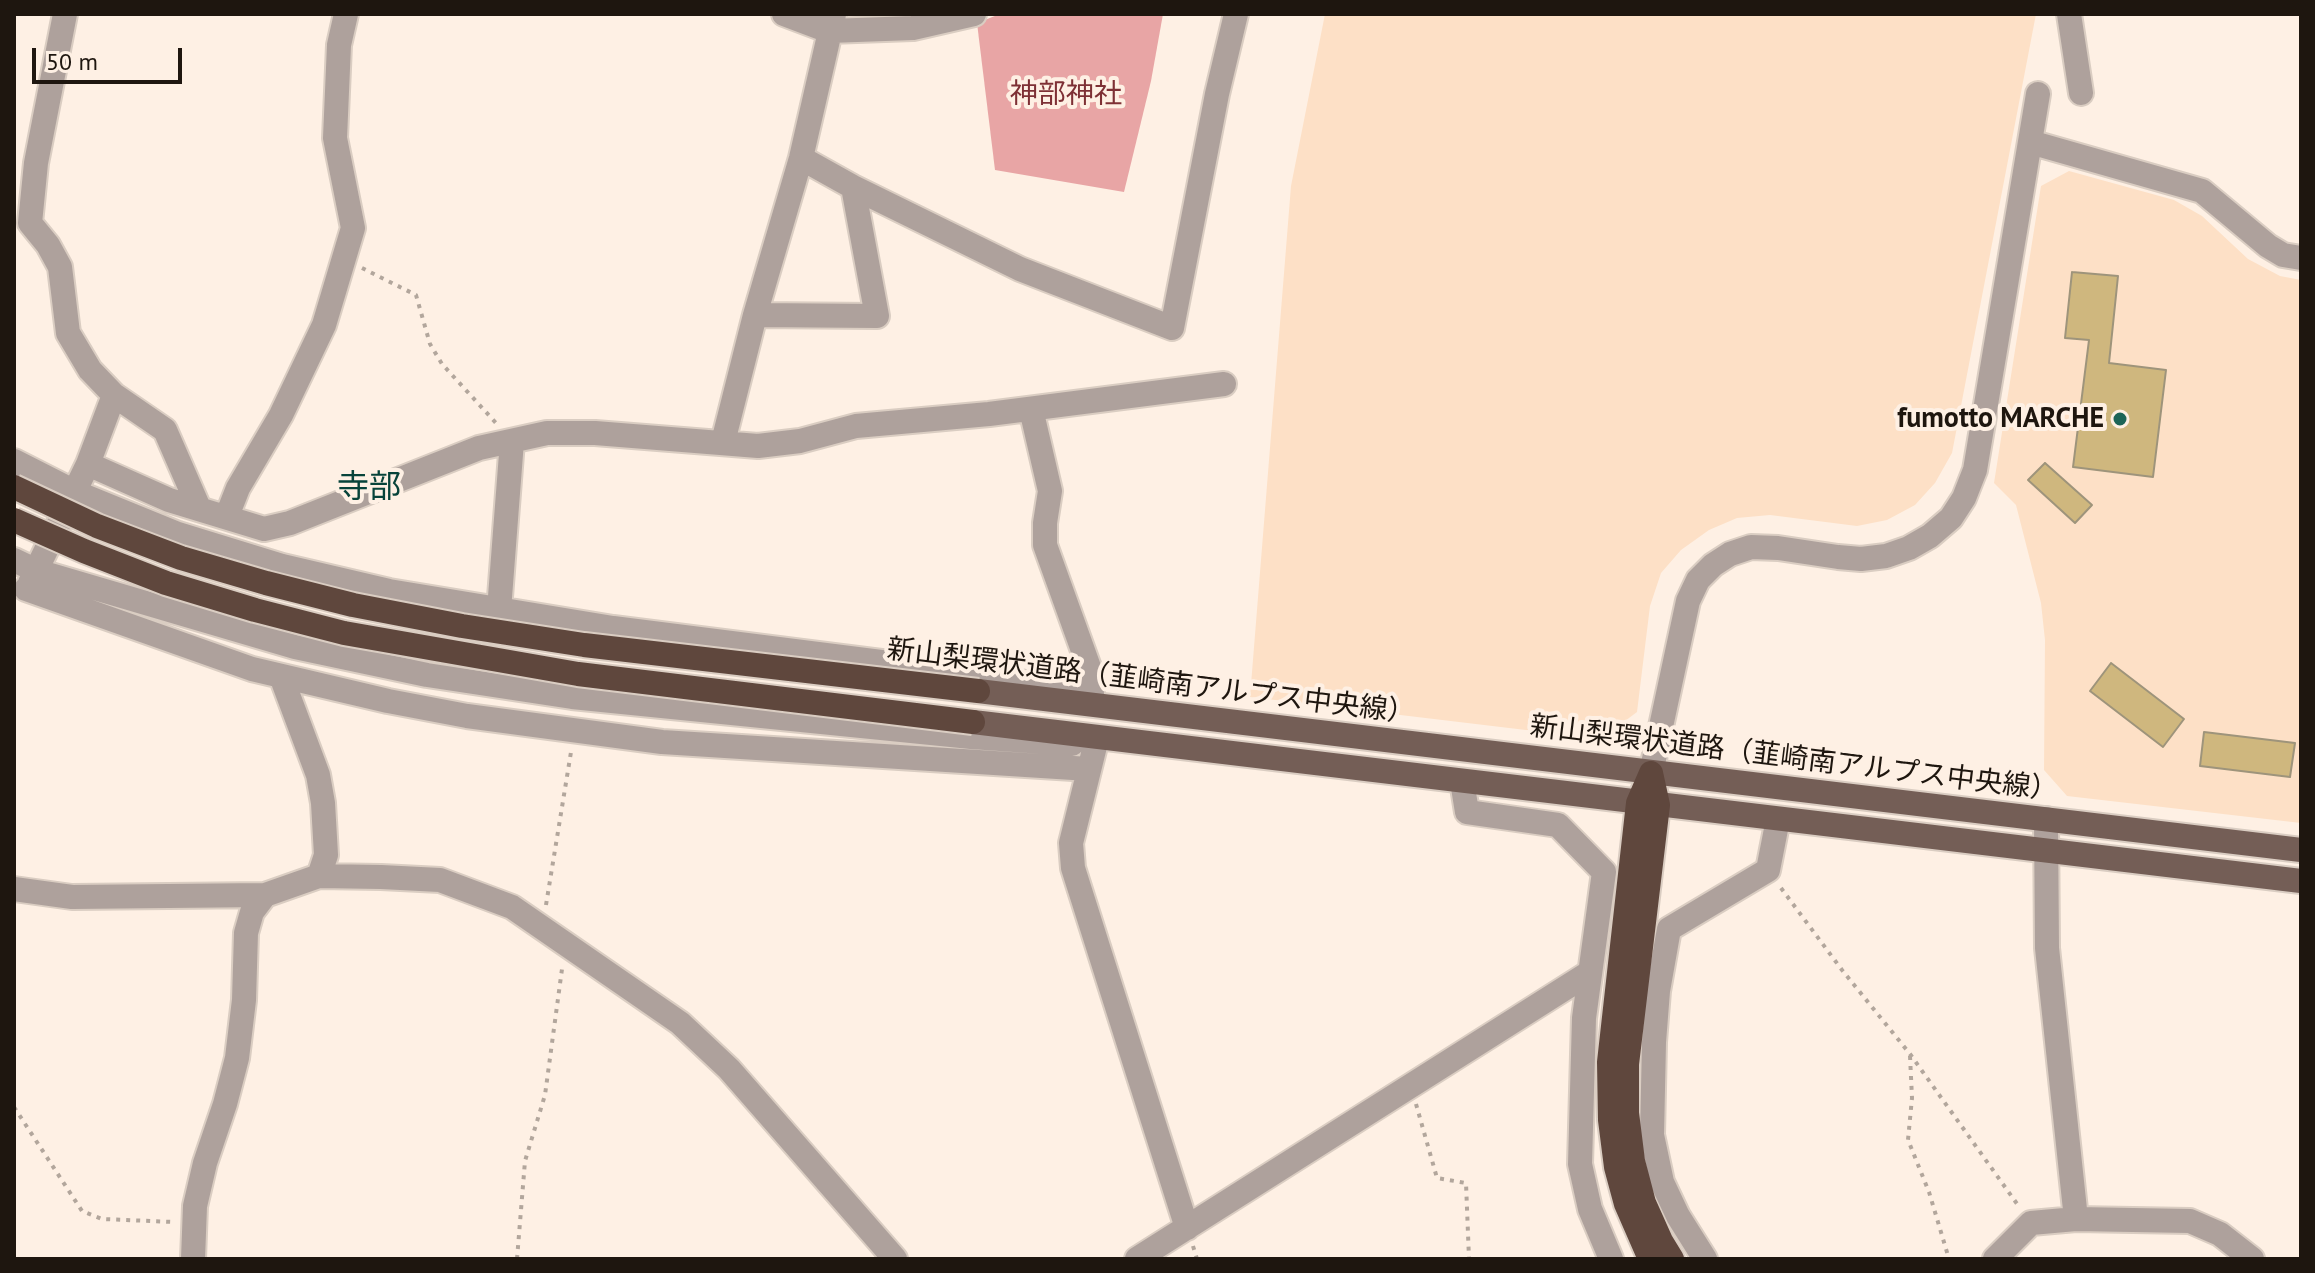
<!DOCTYPE html>
<meta charset="utf-8">
<style>
body{margin:0}
#map{position:relative;width:2315px;height:1273px;overflow:hidden;background:#fef0e4;font-family:"PT Sans",sans-serif}
canvas{display:block}
.frame{position:absolute;inset:0;border:16px solid #1e160f;pointer-events:none}
.scale{position:absolute;left:32px;top:48px;width:150px;height:36px;box-sizing:border-box;border:4px solid #1e160f;border-top:0;padding-left:10px;font-size:24px;line-height:28px;white-space:nowrap;color:#1e160f;-webkit-text-stroke:6px #fef0e4;paint-order:stroke}
</style>
<div id="map">
<canvas width="2315" height="1273"></canvas>
<div class="frame"></div>
<div class="scale">50 m</div>
</div>
<script>
const g = document.querySelector('canvas').getContext('2d');
g.lineJoin = 'round';
function fill(path, color) { g.fillStyle = color; g.fill(path, 'evenodd'); }
const shape = rows => new Path2D(rows.map(r => 'M' + r).join(''));
function strokePath(path, color, width, dash) { g.strokeStyle = color; g.lineWidth = width; g.lineCap = dash ? 'butt' : 'round'; g.setLineDash(dash || []); g.stroke(path); }
function write(font, color, halo, rows, align = 'center') {
  g.font = font + ' "PT Sans","Noto Sans JP",sans-serif'; g.lineWidth = 8; g.setLineDash([]); g.textBaseline = 'middle'; g.strokeStyle = halo; g.fillStyle = color; for (const [text, x, y, turn = 0] of rows) {
    g.save(); g.translate(x, y); g.rotate((+turn || 0) * Math.PI / 180); g.textAlign = isNaN(turn) ? turn : align; if (halo) g.strokeText(text, 0, 0); g.fillText(text, 0, 0); g.restore();
  }
}
const built = shape([
 [1325,14,2036,14,1952,453,1935,483,1915,505,1887,520,1857,526,1770,515,1737,518,1709,530,1681,550,1661,573,1650,606,1637,712,1601,739,1250,697,1291,186],
 [2069,171,2174,200,2202,216,2248,259,2280,276,2301,280,2301,823,2067,796,2044,770,2045,640,2041,603,2016,505,1994,483,2041,186]
]);
const forest = shape([
 [1000,14,1163,14,1151,81,1124,192,995,170,977,23]
]);
const building = shape([
 [2072,272,2118,276,2109,363,2166,370,2153,477,2073,467,2089,340,2065,338,2072,272],
 [2045,463,2092,505,2075,523,2028,480,2045,463],
 [2111,663,2184,719,2163,747,2090,691,2111,663],
 [2204,732,2295,743,2290,777,2200,766,2204,732]
]);
const path = shape([
 [362,268,416,295,430,344,442,364,496,423],
 [1781,888,1842,970,1910,1054,2020,1208],
 [546,905,571,752],
 [1910,1056,1912,1098,1908,1140,1929,1192,1949,1259],
 [1416,1104,1437,1178,1466,1183,1469,1259],
 [14,1107,82,1211,102,1219,175,1222],
 [1193,1246,1197,1259],
 [517,1259,525,1161,545,1095,562,969]
]);
const minor = shape([
 [65,14,36,163,30,223,48,245,60,267,68,333,90,370,114,395,165,430,199,508],
 [784,14,829,31,913,28,974,14],
 [2069,14,2081,93],
 [2030,142,2202,191,2268,246,2283,255,2301,258],
 [801,158,853,187,1020,269,1172,328,1217,94,1236,14],
 [755,315,877,316,853,187],
 [1031,409,1050,491,1045,523,1045,545,1090,670,1092,694],
 [723,442,755,315,801,158,834,14],
 [14,461,75,492,178,534,282,566,389,591,613,628,968,673,1089,694],
 [88,464,169,500,264,529,290,523,479,448,547,433,595,433,758,446,800,441,856,426,989,414,1224,384],
 [227,516,238,488,281,415,324,325,353,228,335,138,339,45,346,14],
 [14,560,37,571,295,647,427,675,572,697,971,737,1072,744],
 [30,583,88,464,114,395],
 [26,589,252,669,388,701,467,716,662,742,1089,769],
 [499,610,512,441],
 [281,676,318,775,323,803,326,855,319,876],
 [1095,746,1071,843,1073,868,1187,1228],
 [1651,773,1688,601,1698,580,1713,565,1730,554,1751,547,1778,548,1838,557,1861,559,1886,556,1909,548,1930,536,1951,518,1964,498,1975,470,2038,94],
 [1462,781,1467,812,1558,825,1604,872,1584,1018,1580,1164,1590,1209,1611,1259],
 [2046,819,2047,948,2076,1219],
 [14,889,72,897,265,895,319,876,381,877,440,880,512,907,680,1023,729,1069,895,1259],
 [193,1259,195,1206,205,1163,225,1104,237,1058,244,1000,246,933,252,912,265,895],
 [1137,1259,1589,973],
 [1705,1259,1678,1216,1662,1182,1652,1135,1654,1042,1658,991,1669,929,1768,870,1778,819],
 [1995,1259,2031,1223,2076,1219,2190,1221,2220,1234,2252,1259]
]);
const major = shape([
 [978,691,2301,850],
 [973,722,2301,881]
]);
const highway = shape([
 [1651,773,1658,805,1627,1064,1627,1113,1633,1161,1644,1203,1661,1241,1672,1259],
 [1650,1259,1626,1204,1616,1167,1610,1120,1609,1062,1638,803,1651,773]
]);
const highwayBridge = shape([
 [14,487,97,526,181,558,266,583,353,605,462,626,584,645,978,691],
 [14,520,84,551,166,583,255,610,344,633,578,674,973,722]
]);
const markers = [
 [2120,419,8,"#1d6457"]
];
const parkNames = [
 ["神部神社",1066,95]
];
const poiNames = [
 ["fumotto MARCHE",2104,419]
];
const streetNames = [
 ["新山梨環状道路（韮崎南アルプス中央線）",1151,682,7],
 ["新山梨環状道路（韮崎南アルプス中央線）",1794,759,7]
];
const quarterNames = [
 ["寺部",369,488]
];
fill(built, '#fde0c6');
fill(forest, '#e8a5a5');
fill(building, '#cfb77e');
strokePath(building, '#9e947b', 2);
strokePath(minor, '#dacdc2', 28);
strokePath(major, '#dacdc2', 28);
strokePath(highway, '#dacdc2', 28);
strokePath(path, '#b2a69c', 4, [4, 6]);
strokePath(minor, '#aea19c', 24);
strokePath(major, '#745e56', 24);
strokePath(highway, '#5f473d', 24);
strokePath(highwayBridge, '#dacdc2', 28, []);
strokePath(highwayBridge, '#5f473d', 24);
for (const [x, y, r, color] of markers) { const dot = new Path2D(); dot.arc(x, y, r, 0, 2 * Math.PI); g.fillStyle = color; g.fill(dot); strokePath(dot, '#fef0e4', 3); }
write('28px', '#7e3035', '#fef0e4', parkNames);
write('bold 28px', '#1e160f', '#fef0e4', poiNames, 'right');
write('28px', '#1e160f', '#fef0e4', streetNames);
write('32px', '#07433a', '#fef0e4', quarterNames);
</script>
